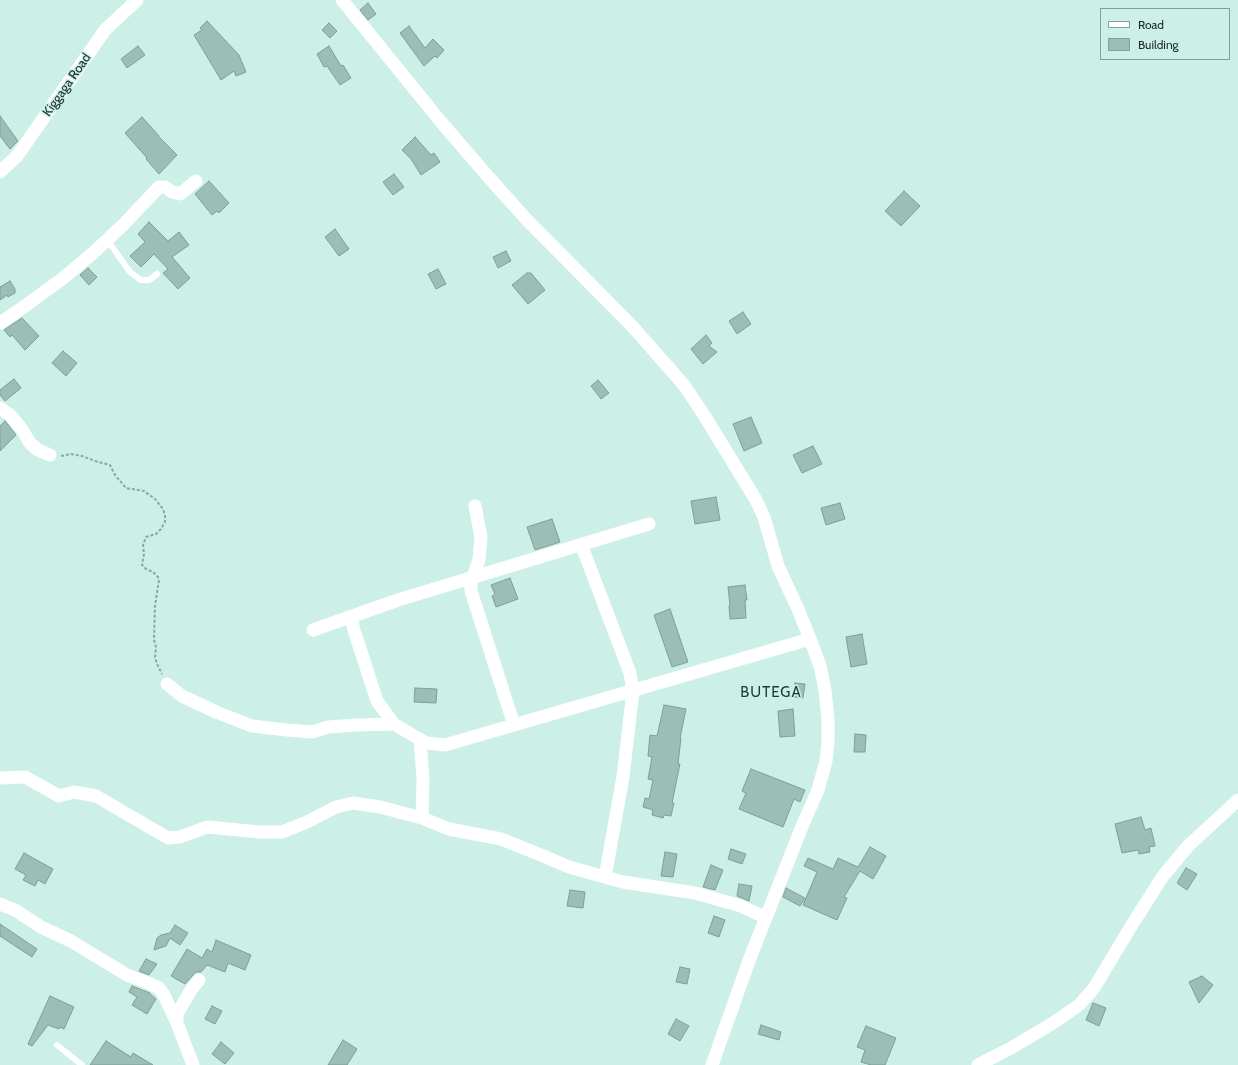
<!DOCTYPE html>
<style>
body{margin:0}
#map{position:relative;width:1238px;height:1065px;overflow:hidden;background:#ccefe7;font-family:Cabin,sans-serif}
canvas{display:block}
.legend{position:absolute;left:1100px;top:8px;width:130px;height:52px;box-sizing:border-box;background:#ccefe7;border:1px solid #859f99;margin:0;padding:5px 7px;list-style:none;font-size:12px;color:#1a2825}
.legend li{display:flex;align-items:center;gap:8px;height:20px}
.legend b{width:20px;border:1px solid #859f99}
</style>
<div id="map">
<canvas width="1238" height="1065"></canvas>
<ul class="legend">
<li><b style="height:5px;background:#fff"></b>Road</li>
<li><b style="height:11px;background:#9cbeb6"></b>Building</li>
</ul>
</div>
<script>
const g = document.querySelector('canvas').getContext('2d');
g.lineJoin = 'round';
function fill(path, color) { g.fillStyle = color; g.fill(path, 'evenodd'); }
const shape = rows => new Path2D(rows.map(r => 'M' + r).join(''));
function strokePath(path, color, width, dash) { g.strokeStyle = color; g.lineWidth = width; g.lineCap = dash ? 'butt' : 'round'; g.setLineDash(dash || []); g.stroke(path); }
function write(font, color, halo, rows, align = 'center') {
  g.font = font + ' Cabin,sans-serif'; g.lineWidth = 3; g.setLineDash([]); g.textBaseline = 'middle'; g.strokeStyle = halo; g.fillStyle = color; for (const [text, x, y, turn = 0] of rows) {
    g.save(); g.translate(x, y); g.rotate((+turn || 0) * Math.PI / 180); g.textAlign = isNaN(turn) ? turn : align; if (halo) g.strokeText(text, 0, 0); g.fillText(text, 0, 0); g.restore();
  }
}
const building = shape([
 [368,3,376,14,368,20,360,10,368,3],
 [207,21,239,55,246,72,236,76,234,71,221,80,194,35,202,30,200,28,207,21],
 [329,23,337,31,330,38,322,30,329,23],
 [409,26,425,48,433,39,444,50,437,58,435,56,424,66,400,33,409,26],
 [138,46,145,55,127,68,121,59,138,46],
 [329,46,341,66,343,65,351,78,340,85,327,66,324,67,317,54,329,46],
 [0,116,18,141,10,149,0,136,0,116],
 [142,117,159,136,158,136,177,155,159,174,146,159,147,158,125,133,142,117],
 [415,137,431,155,434,153,440,162,421,175,411,159,402,150,415,137],
 [394,174,404,187,393,195,383,182,394,174],
 [209,181,229,203,219,213,217,211,212,215,195,194,209,181],
 [904,191,920,206,901,226,885,211,904,191],
 [149,222,168,241,179,232,189,245,172,257,190,278,178,289,163,273,168,269,154,254,141,267,130,256,145,242,138,234,149,222],
 [335,229,349,249,339,256,325,237,335,229],
 [506,251,511,261,498,268,493,257,506,251],
 [88,268,97,277,89,285,80,275,88,268],
 [438,269,446,284,436,289,428,274,438,269],
 [527,273,531,273,545,290,528,304,512,285,527,273],
 [10,281,15,289,15,293,8,297,7,295,0,300,0,287,10,281],
 [743,312,751,324,737,334,729,321,743,312],
 [22,318,39,336,25,350,12,335,10,337,4,330,22,318],
 [706,335,712,343,709,346,717,352,703,364,691,349,706,335],
 [63,351,77,363,66,376,52,363,63,351],
 [14,379,21,388,5,401,0,395,0,390,14,379],
 [598,380,609,393,601,399,591,386,598,380],
 [751,417,762,443,744,451,733,424,751,417],
 [5,421,16,435,0,451,0,426,5,421],
 [813,446,822,464,802,473,793,455,813,446],
 [716,497,720,520,695,524,691,501,716,497],
 [840,503,845,519,826,525,821,508,840,503],
 [552,519,560,542,535,550,527,527,552,519],
 [510,578,518,599,496,607,492,596,495,594,491,585,510,578],
 [745,585,747,600,745,600,746,618,730,619,729,606,730,606,728,587,745,585],
 [670,609,688,662,672,667,654,615,670,609],
 [862,634,867,664,851,667,846,637,862,634],
 [795,683,805,684,803,698,794,697,795,683],
 [415,688,437,689,436,703,414,702,415,688],
 [664,705,686,709,680,738,681,738,678,764,680,764,672,803,674,803,671,816,664,815,663,818,652,815,653,810,643,807,645,798,649,799,653,780,648,779,652,757,648,756,650,735,657,736,664,705],
 [793,709,795,736,780,737,778,711,793,709],
 [855,734,866,735,865,752,854,752,855,734],
 [751,769,805,790,800,802,794,799,783,827,739,809,746,793,742,791,751,769],
 [1141,817,1145,830,1151,828,1155,846,1149,847,1150,852,1139,854,1138,850,1122,853,1115,824,1141,817],
 [870,847,886,856,873,879,860,871,844,897,847,898,837,920,803,905,817,872,804,866,808,858,833,869,838,858,858,867,870,847],
 [731,849,746,854,742,864,728,859,731,849],
 [665,852,677,854,673,877,661,876,665,852],
 [24,853,53,869,45,884,38,880,35,886,23,880,26,875,15,869,24,853],
 [711,865,723,870,715,890,703,887,711,865],
 [1186,868,1197,874,1187,890,1177,883,1186,868],
 [739,884,752,886,749,901,737,896,739,884],
 [786,888,805,898,800,906,783,897,786,888],
 [570,890,585,892,583,908,567,906,570,890],
 [714,916,725,920,719,937,708,933,714,916],
 [0,924,37,949,32,957,0,936,0,924],
 [175,925,188,933,180,945,170,938,166,946,154,950,157,938,161,935,170,933,175,925],
 [216,940,251,955,245,970,228,963,225,972,207,965,201,972,196,972,193,975,185,984,171,976,187,949,202,958,207,949,212,952,216,940],
 [146,959,157,964,149,975,139,971,146,959],
 [680,967,690,969,687,984,676,982,680,967],
 [1202,976,1213,985,1199,1003,1189,982,1202,976],
 [132,986,150,993,150,994,156,999,147,1014,132,1005,137,997,129,992,132,986],
 [50,996,74,1007,64,1029,60,1027,59,1029,48,1025,32,1046,28,1044,50,996],
 [1093,1003,1106,1008,1099,1026,1086,1020,1093,1003],
 [212,1006,222,1011,215,1024,205,1019,212,1006],
 [676,1019,689,1026,680,1041,668,1034,676,1019],
 [761,1025,781,1032,779,1040,758,1034,761,1025],
 [866,1026,896,1038,885,1065,871,1065,861,1062,865,1050,857,1047,866,1026],
 [343,1040,357,1049,347,1065,328,1065,343,1040],
 [106,1041,131,1057,133,1053,153,1065,90,1065,106,1041],
 [221,1042,234,1053,225,1064,212,1054,221,1042]
]);
const path = shape([
 [61,456,71,454,82,456,95,461,110,465,115,475,126,488,144,491,155,499,163,509,165,515,165,522,161,529,156,534,146,537,143,545,144,554,142,565,146,569,153,572,158,577,159,580,155,606,154,640,156,647,155,657,157,664,162,674]
]);
const lane = shape([
 [108,241,130,272,141,280,149,280,157,274],
 [57,1045,82,1065]
]);
const street = shape([
 [342,0,441,122,492,181,527,220,632,326,684,385,704,415,756,500,764,517,778,566,798,609,810,639,820,666,825,690,828,719,828,741,826,761,818,790,803,824,750,958,712,1065],
 [0,172,17,156,105,30,137,0],
 [0,323,25,306,62,279,92,254,124,224,159,187,165,187,172,192,180,194,196,181],
 [0,408,10,415,21,428,30,443,38,450,50,455],
 [475,506,481,537,479,559,471,584,471,591,514,725],
 [581,544,630,673,633,691,623,777,605,877],
 [352,616,353,627,377,701,394,724,426,743,445,745,810,639],
 [313,630,398,600,649,524],
 [167,684,182,696,216,712,252,726,287,730,312,732,328,727,357,725,394,724],
 [420,739,423,779,422,818],
 [0,778,25,777,59,796,74,792,96,796,168,838,180,837,207,827,260,832,282,832,307,822,336,807,353,803,380,807,422,818,449,829,501,839,541,855,569,867,623,882,695,893,741,906,766,918],
 [0,904,15,910,41,927,71,941,127,975,148,983,159,988,164,995,177,1023],
 [193,1065,177,1023,177,1014,191,990,199,980],
 [978,1065,1011,1048,1053,1023,1079,1005,1094,988,1130,928,1163,876,1188,846,1238,800]
]);
const streetNames = [
 ["Kiggaga Road",67,85,-55]
];
const quarterNames = [
 ["BUTEGA",771,693]
];
fill(building, '#9cbeb6');
strokePath(building, '#7e9f98', 1);
strokePath(path, '#8ba6a0', 2, [3, 2]);
strokePath(lane, '#fff', 6);
strokePath(street, '#fff', 13);
write('13px', '#1a2825', '#ccefe7', streetNames);
g.letterSpacing = '1px';
write('15px', '#1b3a34', '#ccefe7', quarterNames);
g.letterSpacing = '0px';
</script>
